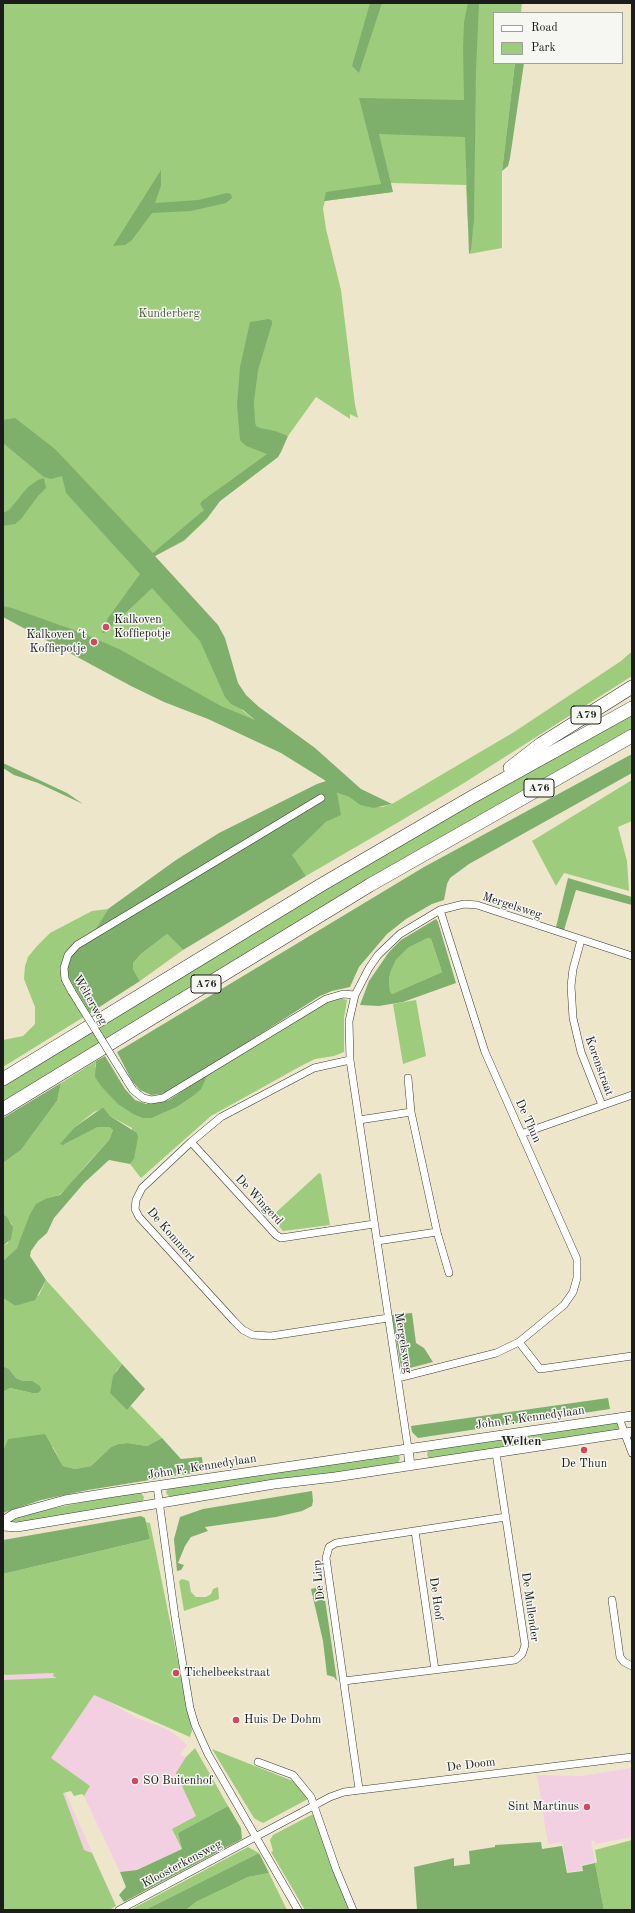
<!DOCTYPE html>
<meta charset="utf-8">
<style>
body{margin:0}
#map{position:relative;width:635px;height:1913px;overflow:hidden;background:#ede6cb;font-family:"Old Standard TT",serif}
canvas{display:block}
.frame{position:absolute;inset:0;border:4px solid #1c1c1c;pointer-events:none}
.legend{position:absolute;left:493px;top:12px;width:130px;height:52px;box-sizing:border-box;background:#f6f6f2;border:1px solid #9f9f9c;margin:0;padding:5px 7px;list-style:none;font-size:12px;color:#1c1c1c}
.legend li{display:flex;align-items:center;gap:8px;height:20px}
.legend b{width:20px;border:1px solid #9f9f9c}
</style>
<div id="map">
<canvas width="635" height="1913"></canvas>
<div class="frame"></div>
<ul class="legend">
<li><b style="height:5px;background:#fff"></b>Road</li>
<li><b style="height:11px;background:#9dcd7c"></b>Park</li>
</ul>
</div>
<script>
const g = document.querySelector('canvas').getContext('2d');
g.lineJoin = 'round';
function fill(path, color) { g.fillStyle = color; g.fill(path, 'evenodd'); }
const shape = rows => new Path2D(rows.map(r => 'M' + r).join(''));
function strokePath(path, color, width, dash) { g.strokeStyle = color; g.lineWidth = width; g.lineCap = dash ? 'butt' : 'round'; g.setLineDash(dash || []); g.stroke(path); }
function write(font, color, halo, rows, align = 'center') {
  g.font = font + ' "Old Standard TT",serif'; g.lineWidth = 3; g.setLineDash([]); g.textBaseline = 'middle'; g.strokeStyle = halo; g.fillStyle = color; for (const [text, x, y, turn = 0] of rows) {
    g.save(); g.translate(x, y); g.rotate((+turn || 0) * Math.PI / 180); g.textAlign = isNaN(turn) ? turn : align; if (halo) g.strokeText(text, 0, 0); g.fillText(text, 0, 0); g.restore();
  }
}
const built = shape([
 [3,1672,5,1675,54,1673,60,1679,51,1757,95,1693,136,1718,164,1728,176,1735,187,1745,180,1755,186,1757,189,1767,203,1820,182,1849,137,1870,120,1872,84,1796,90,1786,53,1765,116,1906,3,1910],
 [632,1768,632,1837,595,1844,595,1841,591,1841,595,1862,581,1865,582,1870,568,1872,562,1842,548,1844,537,1775,581,1776]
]);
const green = shape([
 [3,3,522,3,521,13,494,13,494,63,515,63,502,171,502,248,469,254,471,228,468,227,466,185,391,183,392,192,325,201,323,208,326,229,341,290,355,405,358,418,350,414,350,419,316,397,288,436,286,435,278,457,220,501,207,519,184,541,155,556,210,638,242,710,266,729,3,608],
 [630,653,632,653,632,676,464,783,397,823,306,876,291,855,326,822,337,816,337,793,349,797,360,805,382,807,392,804,514,732,621,661],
 [632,713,632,732,3,1103,3,1085,375,858],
 [632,780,632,821,618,827,627,861,629,891,564,873,556,886,532,841],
 [108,909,69,978,90,1013,3,1067,3,1040,23,1036,35,1024,35,1007,24,979,25,966,28,957,37,946,50,933,92,911],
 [167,934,183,950,140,981,133,969,133,963,141,954],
 [428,938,431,939,442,972,392,994,390,993,389,979,391,971,396,960,408,948],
 [340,998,347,1000,344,1018,344,1052,334,1056,315,1059,301,1066,211,1116,141,1178,130,1164,134,1159,132,1128,110,1116,104,1108,94,1112,75,1127,63,1145,98,1127,109,1127,113,1130,109,1140,87,1164,68,1187,59,1195,47,1198,23,1236,17,1248,3,1261,3,1246,8,1243,12,1224,3,1214,3,1163,21,1150,57,1101,61,1083,96,1061,95,1067,152,1118,177,1107,192,1097,208,1074,322,1003],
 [416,1000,426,1056,403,1064,393,1004],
 [319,1173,321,1174,330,1225,283,1231,271,1217],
 [46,1280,122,1364,116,1371,127,1409,131,1406,162,1438,147,1446,128,1443,118,1444,111,1447,91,1466,75,1469,63,1466,53,1447,3,1451,3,1392,10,1388,32,1393,32,1381,23,1381,16,1378,9,1369,3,1366,3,1298,15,1306,39,1295],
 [614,1422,618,1424,618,1430,429,1459,427,1455,428,1451,431,1449],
 [395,1455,399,1456,400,1459,397,1464,171,1498,166,1493,167,1490,170,1487],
 [138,1493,141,1493,144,1497,143,1501,138,1503,15,1523,6,1522,37,1512,97,1499],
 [146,1522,150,1523,192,1730,190,1737,94,1695,51,1758,90,1786,84,1796,82,1794,74,1796,71,1791,63,1793,84,1850,92,1853,116,1906,109,1910,3,1910,3,1680,57,1678,53,1676,54,1673,5,1675,3,1672,3,1574,150,1539],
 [182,1579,189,1581,191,1592,196,1597,206,1597,211,1594,213,1589,218,1587,219,1599,184,1611,179,1581],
 [195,1748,228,1806,178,1833,182,1849,172,1829,196,1816,176,1773,186,1757],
 [212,1749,293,1781,311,1800,308,1799,263,1823,259,1821,254,1818],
 [315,1813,350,1910,305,1910,271,1852,273,1851,270,1840,273,1835],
 [632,1840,632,1910,604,1910,595,1863,597,1862,595,1850],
 [248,1847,259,1853,145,1910,130,1910],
 [269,1873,287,1910,186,1910,196,1902,248,1877]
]);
const forest = shape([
 [370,3,382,3,359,73,352,66],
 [468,3,479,3,476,71,474,219,471,249,469,254,465,137,379,134,393,192,324,201,326,192,381,184,359,98,464,100,463,48,464,22],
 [515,63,524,63,510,158,508,166,502,171],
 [161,170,161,186,155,203,198,200,227,193,231,194,232,198,226,203,191,211,152,213,132,240,125,245,113,246],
 [269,319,272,321,272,324,258,370,254,402,255,422,256,426,260,428,275,431,288,436,281,452,278,457,220,501,207,518,184,540,155,556,218,625,225,638,238,683,246,695,259,707,315,748,361,789,392,804,373,808,360,805,349,797,337,793,341,815,326,822,292,855,306,876,183,950,167,934,141,954,133,963,133,969,140,981,90,1013,69,978,67,970,69,959,74,951,92,936,108,909,176,860,219,833,317,784,326,781,281,753,208,719,164,702,131,686,3,617,3,606,12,608,82,633,119,649,221,706,255,720,243,710,231,704,225,697,200,641,152,588,114,624,104,633,102,633,108,618,140,574,66,493,62,476,51,479,44,477,3,443,3,420,15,418,55,449,153,553,204,510,200,504,202,501,267,454,246,446,240,440,237,405,240,367,250,322],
 [44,478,46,488,38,496,21,519,15,524,3,526,3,513,9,510,28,487,38,480],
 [632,754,632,773,469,864,450,878,447,884,444,900,432,904,406,919,387,934,359,967,350,987,332,991,320,996,174,1089,161,1094,151,1095,140,1090,132,1081,117,1052,424,867],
 [3,763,67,793,83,804,38,783,14,775,3,768],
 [568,878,632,897,632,905,576,890,564,930,556,927],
 [436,919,438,922,456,983,403,1002,379,1006,360,1005,369,981,389,952,401,940],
 [428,938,431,939,442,972,392,994,390,992,389,979,391,971,396,960,408,948],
 [105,1056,125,1089,135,1100,146,1104,169,1100,208,1074,201,1089,192,1097,177,1107,152,1118,143,1118,133,1114,118,1104,101,1086,95,1077,96,1061],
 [61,1083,57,1101,21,1150,3,1163,3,1118],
 [102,1108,104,1108,110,1116,137,1133,138,1137,134,1159,130,1164,109,1160,84,1183,54,1218,47,1233,38,1241,31,1251,30,1256,46,1280,35,1300,15,1306,3,1298,3,1261,17,1248,30,1214,36,1204,47,1198,60,1195,109,1140,113,1130,109,1127,98,1127,63,1145,60,1144,75,1127],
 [3,1214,7,1217,13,1227,11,1239,3,1246],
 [412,1313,416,1343,424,1348,433,1362,406,1369,401,1367,392,1315],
 [122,1364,145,1389,127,1410,110,1393,113,1376],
 [3,1366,9,1369,16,1378,23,1381,32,1381,40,1386,41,1390,38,1393,32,1393,10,1388,3,1392],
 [608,1398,610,1409,418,1438,412,1432,411,1426],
 [45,1434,63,1466,75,1469,91,1466,111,1447,118,1444,128,1443,147,1446,162,1438,181,1459,202,1457,203,1467,199,1472,88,1490,41,1500,3,1513,3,1451,8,1439],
 [312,1491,313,1501,312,1506,302,1511,276,1517,205,1527,208,1531,191,1537,185,1546,178,1563,184,1565,181,1570,177,1571,174,1539,180,1517,203,1509],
 [141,1516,145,1518,150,1539,3,1574,3,1540],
 [323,1586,337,1681,334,1677,327,1675,323,1641,311,1589],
 [228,1806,241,1828,242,1839,124,1902,119,1895,126,1887,120,1872,137,1870,182,1849,178,1833],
 [541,1842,542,1849,562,1846,567,1873,583,1871,582,1866,595,1863,604,1910,417,1910,414,1867,454,1858,454,1866,470,1864,469,1851,495,1847,495,1845],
 [259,1853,269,1873,248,1877,196,1902,186,1910,145,1910]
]);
const minor = shape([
 [581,940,573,969,571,986,573,1018,581,1052,602,1105],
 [72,992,65,979,64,968,68,955,77,945,321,798],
 [350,1060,314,1068,221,1117,191,1142,142,1188,136,1200,135,1209,139,1217,234,1321,243,1330,253,1335,271,1336,388,1318],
 [408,1078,411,1112,437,1232,449,1273],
 [126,1079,133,1090,143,1098,151,1100,163,1098,326,999,343,994,355,995],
 [359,1120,411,1112],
 [521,1134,632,1095],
 [191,1142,276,1235,281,1238,374,1224],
 [377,1241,437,1232],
 [519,1342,540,1369,632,1356],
 [398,1378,496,1353,519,1342,564,1305,573,1292,577,1278,577,1259,485,1052,440,910],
 [619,1418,632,1453],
 [408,1448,350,1060,349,1021,355,995,369,968,378,955,400,934,440,910,464,904,477,905,632,956],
 [157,1486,175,1617,190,1708,195,1725,208,1754,298,1910],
 [415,1531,435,1670],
 [612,1600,620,1657,624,1662,632,1666],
 [344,1681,515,1660,522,1654,525,1645,496,1453],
 [258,1762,293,1775,311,1797,336,1869,353,1910],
 [359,1789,326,1558,329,1547,336,1543,506,1517],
 [119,1910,330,1797,344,1792,632,1757]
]);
const tertiary = shape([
 [408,1448,410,1466],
 [3,1521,14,1514,65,1500,115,1492,632,1416],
 [3,1526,17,1527,274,1484,335,1477,632,1432]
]);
const motorway = shape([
 [510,768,541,744,632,687],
 [3,1079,321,885,472,797,632,708],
 [3,1109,370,885,632,736]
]);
const minorBridge = shape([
 [72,992,126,1079]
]);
const markers = [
 [106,627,4,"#d1495b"],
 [94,642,4,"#d1495b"],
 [584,1450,4,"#d1495b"],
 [176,1673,4,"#d1495b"],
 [236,1720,4,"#d1495b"],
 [135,1781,4,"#d1495b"],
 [587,1807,4,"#d1495b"]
];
const shields = [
 [586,715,30],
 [539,788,30],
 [206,984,30]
];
const shieldNames = [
 ["A79",586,715],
 ["A76",539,788],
 ["A76",206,984]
];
const parkNames = [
 ["Kunderberg",169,314]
];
const poiNames = [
 ["Kalkoven",114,620],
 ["Koffiepotje",114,634],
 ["Kalkoven ´t",86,635,"right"],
 ["Koffiepotje",86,649,"right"],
 ["De Thun",584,1464,"center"],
 ["Tichelbeekstraat",184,1673],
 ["Huis De Dohm",244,1720],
 ["SO Buitenhof",143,1781],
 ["Sint Martinus",579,1807,"right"]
];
const streetNames = [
 ["Mergelsweg",512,906,18],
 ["Welterweg",90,1000,60],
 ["Korenstraat",599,1066,70],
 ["De Thun",528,1121,66],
 ["De Wingerd",259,1200,47],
 ["De Kommert",171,1235,49],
 ["Mergelsweg",403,1343,81],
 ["John F. Kennedylaan",530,1418,-8],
 ["John F. Kennedylaan",202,1467,-9],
 ["De Lirp",319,1580,-96],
 ["De Hoof",436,1599,82],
 ["De Mullender",530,1607,82],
 ["De Doom",471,1765,-7],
 ["Kloosterkensweg",182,1864,-28]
];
const neighbourhoodNames = [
 ["Welten",521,1442]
];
fill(built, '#f2cfe1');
fill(green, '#9dcd7c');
fill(forest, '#7eb06c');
strokePath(minor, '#3b3a36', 8);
strokePath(tertiary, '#3b3a36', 10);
strokePath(motorway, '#3b3a36', 14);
strokePath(minor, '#fff', 7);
strokePath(tertiary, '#fff', 9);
strokePath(motorway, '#fff', 13);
strokePath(minorBridge, '#3b3a36', 8, []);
strokePath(minorBridge, '#fff', 7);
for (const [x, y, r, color] of markers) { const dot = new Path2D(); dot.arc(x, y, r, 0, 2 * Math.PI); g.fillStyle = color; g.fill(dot); strokePath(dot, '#f6f6f2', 1.5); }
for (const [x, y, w] of shields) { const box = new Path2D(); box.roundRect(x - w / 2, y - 9, w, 18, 3); g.fillStyle = '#f6f6f2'; g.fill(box); strokePath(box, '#1c1c1c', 1); }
write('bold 11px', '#1c1c1c', null, shieldNames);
write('12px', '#495a3e', '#f6f6f2', parkNames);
write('12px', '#1c1c1c', '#f6f6f2', poiNames, 'left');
write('12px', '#1c1c1c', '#f6f6f2', streetNames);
write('bold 13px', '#1c1c1c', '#f6f6f2', neighbourhoodNames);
</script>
